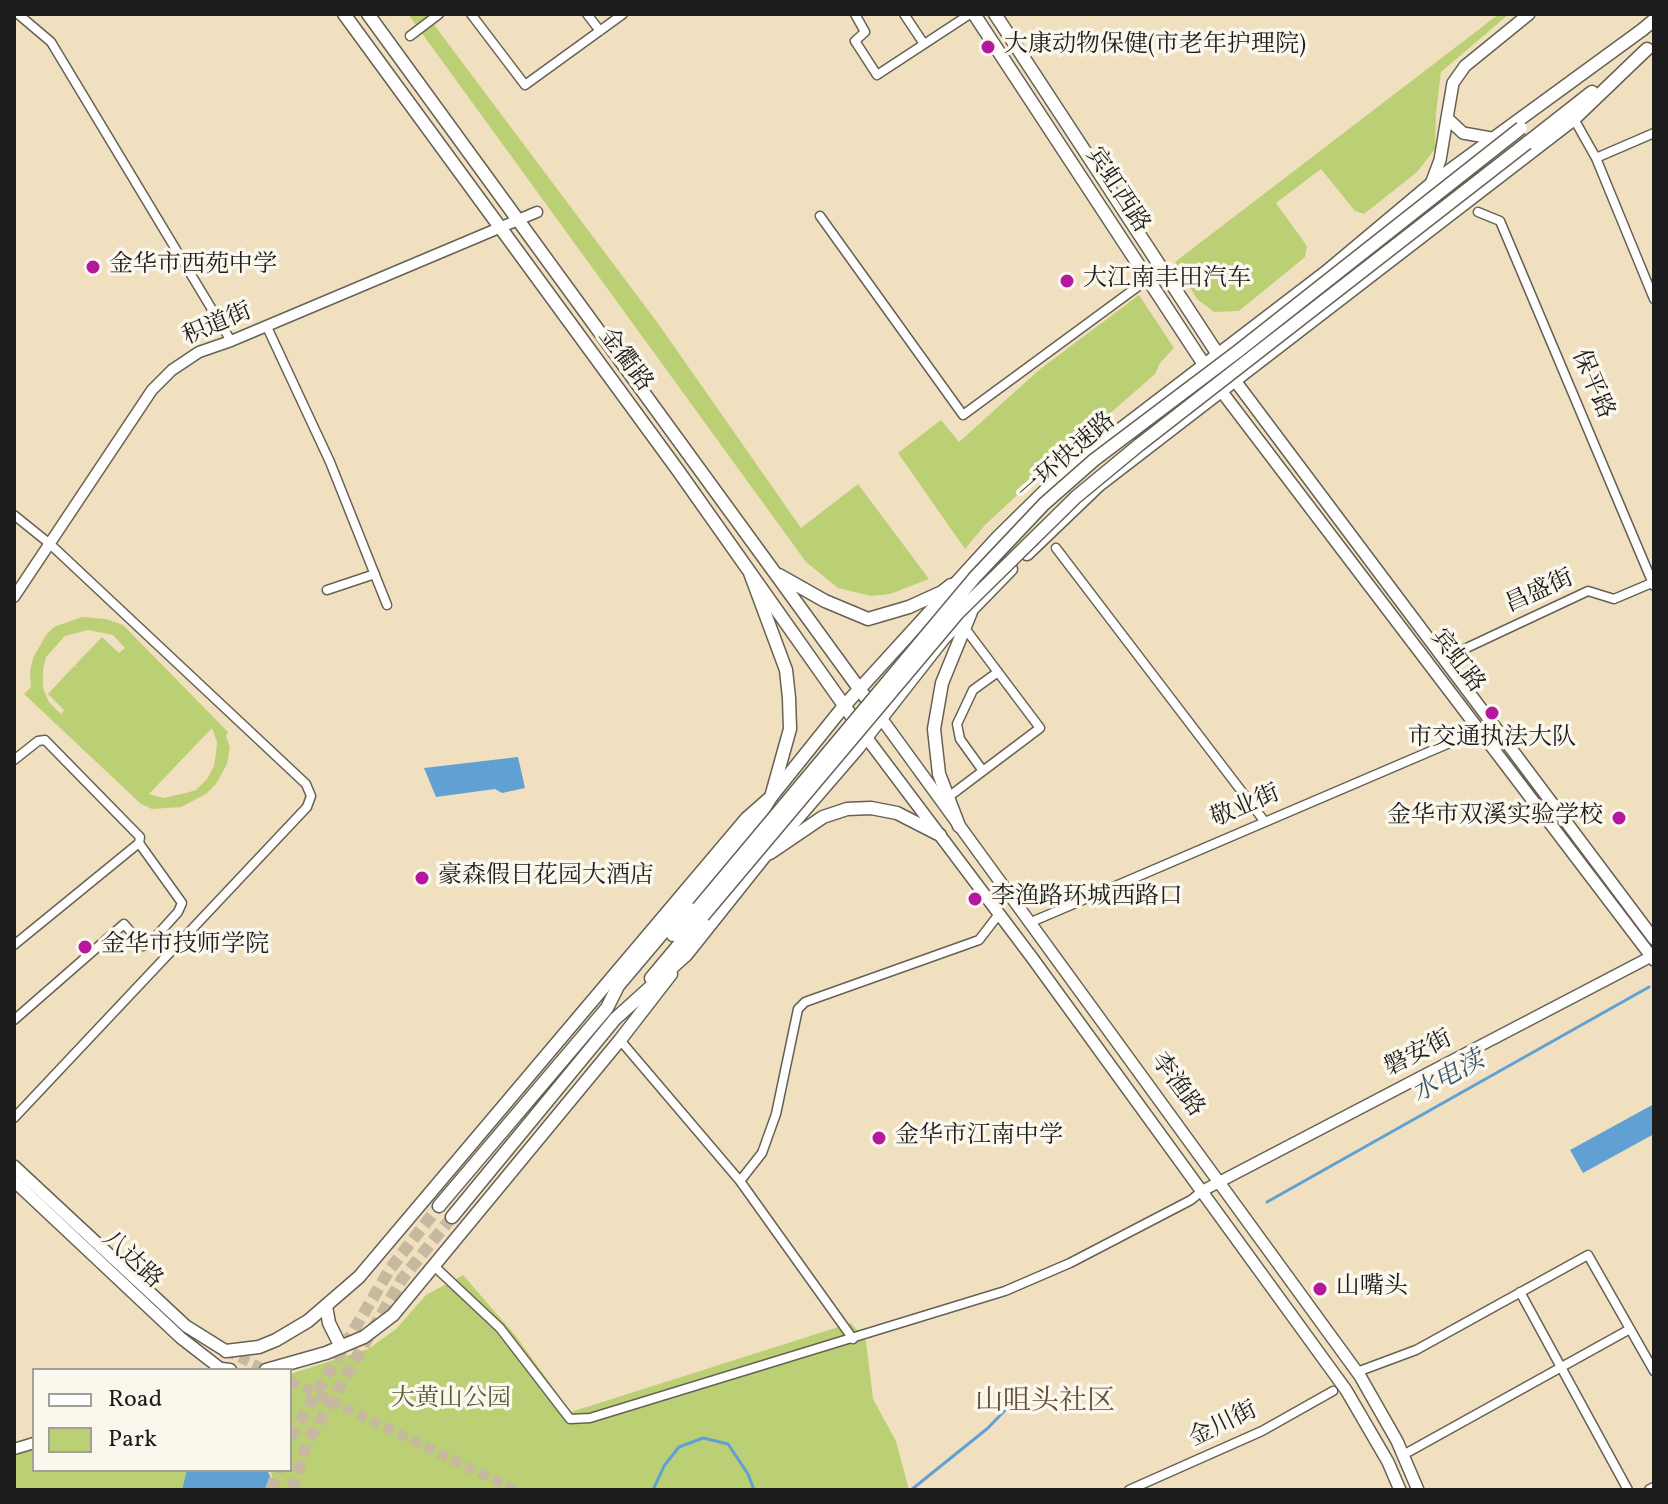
<!DOCTYPE html>
<meta charset="utf-8">
<style>
body{margin:0}
#map{position:relative;width:1668px;height:1504px;overflow:hidden;background:#f0e0c0;font-family:Vollkorn,serif}
canvas{display:block}
.frame{position:absolute;inset:0;border:16px solid #1c1c1c;pointer-events:none}
.legend{position:absolute;left:32px;top:1368px;width:260px;height:104px;box-sizing:border-box;background:#fbf7ec;border:2px solid #a29f99;margin:0;padding:10px 14px;list-style:none;font-size:24px;color:#1c1c1c}
.legend li{display:flex;align-items:center;gap:16px;height:40px}
.legend b{width:40px;border:2px solid #a29f99}
</style>
<div id="map">
<canvas width="1668" height="1504"></canvas>
<div class="frame"></div>
<ul class="legend">
<li><b style="height:10px;background:#fff"></b>Road</li>
<li><b style="height:22px;background:#bbd074"></b>Park</li>
</ul>
</div>
<script>
const g = document.querySelector('canvas').getContext('2d');
g.lineJoin = 'round';
function fill(path, color) { g.fillStyle = color; g.fill(path, 'evenodd'); }
const shape = rows => new Path2D(rows.map(r => 'M' + r).join(''));
function strokePath(path, color, width, dash) { g.strokeStyle = color; g.lineWidth = width; g.lineCap = dash ? 'butt' : 'round'; g.setLineDash(dash || []); g.stroke(path); }
function write(font, color, halo, rows, align = 'center') {
  g.font = font + ' Vollkorn,"Noto Serif SC",serif'; g.lineWidth = 7; g.setLineDash([]); g.textBaseline = 'middle'; g.strokeStyle = halo; g.fillStyle = color; for (const [text, x, y, turn = 0] of rows) {
    g.save(); g.translate(x, y); g.rotate((+turn || 0) * Math.PI / 180); g.textAlign = isNaN(turn) ? turn : align; if (halo) g.strokeText(text, 0, 0); g.fillText(text, 0, 0); g.restore();
  }
}
const green = shape([
 [408,14,426,14,657,322,801,528,858,484,929,579,890,594,871,596,838,588,806,562],
 [1499,14,1509,14,1441,72,1436,113,1435,149,1417,172,1364,214,1355,211,1321,169,1276,203,1307,246,1305,257,1239,311,1214,312,1197,299,1175,262],
 [1139,295,1174,348,1160,363,1155,374,1029,484,985,525,965,549,898,453,941,420,959,442,1039,370],
 [82,617,106,619,123,625,228,732,226,736,230,747,227,764,216,784,206,794,181,807,152,809,141,804,24,694,31,687,30,671,33,658,46,635,54,627],
 [88,630,113,635,125,648,119,653,102,637,75,665,78,668,74,666,48,694,64,710,61,714,49,702,43,688,43,670,46,657,65,636],
 [212,728,217,742,216,754,214,766,207,779,196,790,186,793,163,798,149,794],
 [463,1275,515,1335,571,1412,851,1323,866,1341,873,1399,896,1441,909,1490,277,1490,270,1470,290,1470,290,1374,368,1349,396,1329,426,1295],
 [34,1449,34,1470,187,1470,183,1490,14,1490,14,1455]
]);
const water = shape([
 [518,757,525,788,502,793,495,789,436,797,424,768],
 [1654,1104,1654,1134,1583,1173,1570,1150],
 [187,1470,267,1470,277,1490,182,1490]
]);
const stream = shape([
 [1267,1202,1649,987],
 [653,1490,664,1466,679,1447,703,1438,728,1444,748,1474,754,1490],
 [911,1490,988,1428,1008,1407,1025,1385]
]);
const tertiaryTunnel = shape([
 [226,1351,266,1370],
 [290,1381,515,1490]
]);
const trunkTunnel = shape([
 [290,1438,390,1269,439,1206],
 [271,1490,278,1470],
 [292,1490,307,1443,402,1279,452,1217]
]);
const minor = shape([
 [18,14,51,42,231,341],
 [471,14,525,85,623,14],
 [587,14,600,31],
 [855,14,865,32,855,41,877,75,970,14],
 [904,14,924,44],
 [410,36,439,14],
 [1574,119,1596,158,1654,299],
 [1596,158,1654,133],
 [1478,212,1500,221,1654,586],
 [820,216,963,415,1148,279],
 [267,327,330,462,387,605],
 [14,515,50,544,306,784,311,796,307,807,14,1118],
 [1056,548,1265,822],
 [327,590,375,574],
 [1443,659,1588,591,1614,599,1654,582],
 [14,760,38,741,45,740,140,837,139,843,14,945],
 [983,771,960,739,957,724,973,690,998,672],
 [947,798,1040,728,964,627],
 [1029,923,1480,730],
 [14,1020,124,924,143,946,150,943,178,912,182,903,139,843],
 [620,1040,740,1181,853,1339],
 [740,1181,762,1153,776,1114,798,1009,805,1002,979,940,999,914],
 [434,1266,500,1328,570,1419,590,1418,1005,1291,1070,1263,1191,1200,1202,1191],
 [1520,1292,1628,1490],
 [1357,1372,1416,1350,1588,1255,1654,1371],
 [1403,1455,1630,1329],
 [1129,1490,1262,1431,1333,1391]
]);
const tertiary = shape([
 [14,597,152,390,172,370,199,352,231,341,537,212],
 [1202,1191,1654,955],
 [14,1449,34,1443],
 [1650,1490,1654,1488]
]);
const secondary = shape([
 [1447,118,1453,83,1465,66,1529,14],
 [1431,184,1440,160,1447,118,1463,133,1491,138],
 [1236,382,1654,939],
 [1222,392,1654,960],
 [881,718,1360,1376,1397,1441,1418,1490],
 [866,737,1033,959,1346,1390,1388,1462,1400,1490],
 [14,1166,186,1326,226,1351],
 [14,1181,181,1338,221,1369]
]);
const primary = shape([
 [344,14,677,469,860,728],
 [368,14,874,709],
 [974,14,1222,392],
 [995,14,1236,382],
 [779,575,825,601,868,619,909,607,942,592,951,585],
 [959,826,939,774,934,729,942,683,971,612],
 [770,853,823,817,847,809,871,808,897,813,940,835],
 [326,1306,329,1323,341,1347],
 [226,1351,259,1347,276,1340,308,1321,359,1277,746,819,771,797,790,729,789,698,786,670,750,573],
 [221,1369,230,1370],
 [266,1370,326,1353,364,1337,393,1315,620,1040,671,974]
]);
const trunk = shape([
 [1527,143,1592,92],
 [1027,554,1099,485,1574,119,1647,49],
 [673,935,698,908],
 [651,978,703,916],
 [439,1206,607,1008,618,986,753,826,771,797,844,706,997,538,1062,474,1326,272,1431,184,1642,30],
 [452,1217,615,1019,686,955,764,857,858,748,944,638,1011,569]
]);
const trunkBridge = shape([
 [1642,30,1654,20],
 [698,908,975,577,1044,504,1094,460,1237,352,1521,128],
 [703,916,958,613,1076,497,1139,445,1527,143]
]);
const markers = [
 [988,47,8,"#b5179e"],
 [93,267,8,"#b5179e"],
 [1067,281,8,"#b5179e"],
 [1492,713,8,"#b5179e"],
 [1619,818,8,"#b5179e"],
 [422,878,8,"#b5179e"],
 [975,899,8,"#b5179e"],
 [85,947,8,"#b5179e"],
 [879,1138,8,"#b5179e"],
 [1320,1289,8,"#b5179e"]
];
const poiNames = [
 ["大康动物保健(市老年护理院)",1004,47],
 ["金华市西苑中学",109,267],
 ["大江南丰田汽车",1083,281],
 ["市交通执法大队",1492,740,"center"],
 ["金华市双溪实验学校",1603,818,"right"],
 ["豪森假日花园大酒店",438,878],
 ["李渔路环城西路口",991,899],
 ["金华市技师学院",101,947],
 ["金华市江南中学",895,1138],
 ["山嘴头",1336,1289]
];
const streetNames = [
 ["宾虹西路",1116,191,57],
 ["积道街",218,326,-23],
 ["金衢路",624,361,53],
 ["保平路",1591,385,67],
 ["一环快速路",1068,458,-41],
 ["昌盛街",1540,593,-24],
 ["宾虹路",1456,662,53],
 ["敬业街",1246,808,-23],
 ["磐安街",1419,1055,-27],
 ["李渔路",1176,1086,54],
 ["八达路",131,1261,43],
 ["金川街",1224,1426,-26]
];
const parkNames = [
 ["大黄山公园",451,1401]
];
const waterNames = [
 ["水电渎",1449,1079,-29]
];
const quarterNames = [
 ["山咀头社区",1045,1404]
];
fill(green, '#bbd074');
fill(water, '#61a0d3');
strokePath(stream, '#61a0d3', 3);
strokePath(tertiaryTunnel, '#c6b99f', 10, [10, 5]);
strokePath(trunkTunnel, '#c6b99f', 12, [12, 6]);
strokePath(minor, '#666155', 11);
strokePath(tertiary, '#666155', 13);
strokePath(secondary, '#666155', 14);
strokePath(primary, '#666155', 15);
strokePath(trunk, '#666155', 15);
strokePath(minor, '#fff', 8);
strokePath(tertiary, '#fff', 10);
strokePath(secondary, '#fff', 11);
strokePath(primary, '#fff', 12);
strokePath(trunk, '#fff', 12);
strokePath(trunkBridge, '#666155', 15, []);
strokePath(trunkBridge, '#fff', 12);
for (const [x, y, r, color] of markers) { const dot = new Path2D(); dot.arc(x, y, r, 0, 2 * Math.PI); g.fillStyle = color; g.fill(dot); strokePath(dot, '#fbf7ec', 3); }
write('24px', '#1c1c1c', '#fbf7ec', poiNames, 'left');
write('24px', '#1c1c1c', '#fbf7ec', streetNames);
write('24px', '#545b3b', '#fbf7ec', parkNames);
write('italic 26px', '#3b576e', '#fbf7ec', waterNames);
write('28px', '#64503b', '#fbf7ec', quarterNames);
</script>
